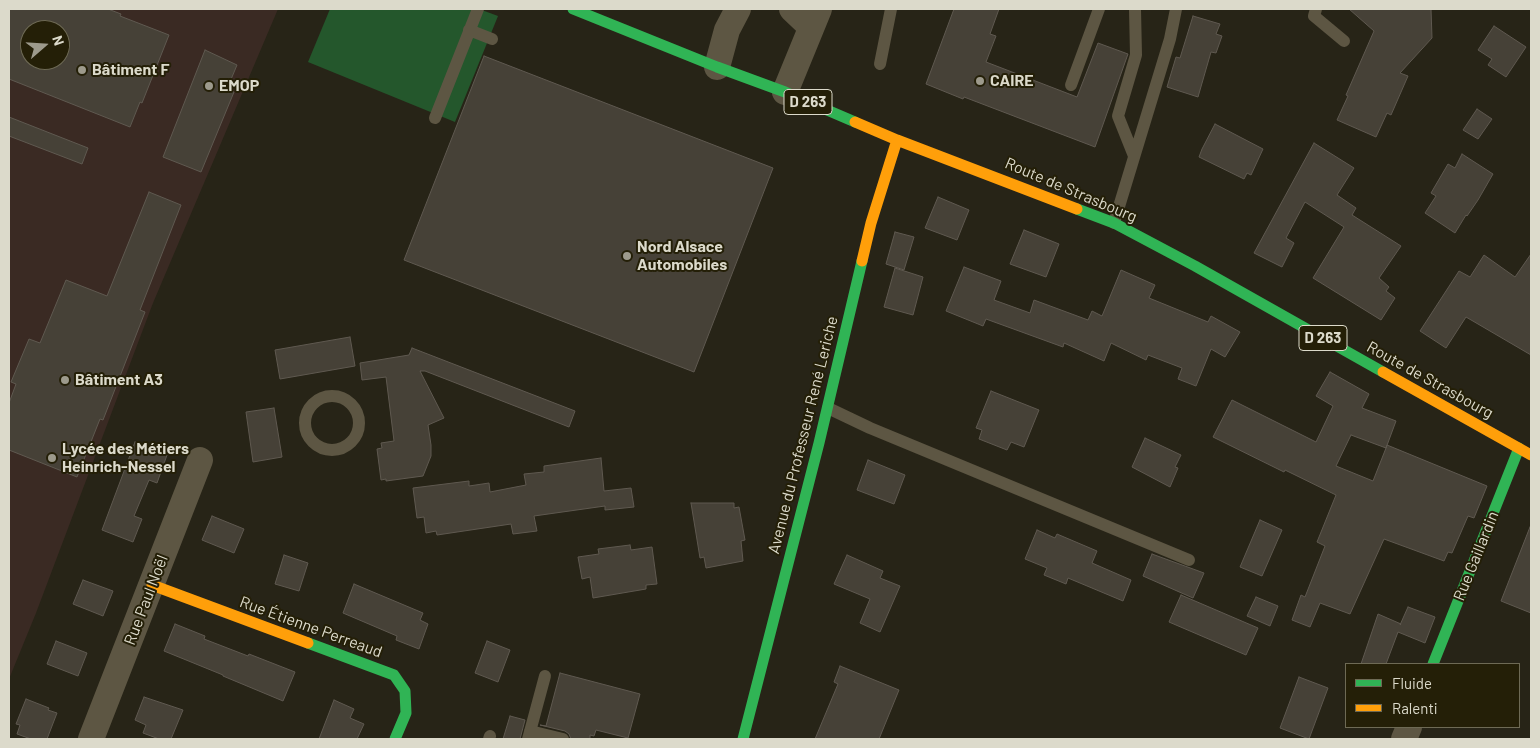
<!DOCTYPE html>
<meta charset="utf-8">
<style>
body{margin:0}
#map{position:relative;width:1540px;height:748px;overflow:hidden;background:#272417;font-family:Barlow,sans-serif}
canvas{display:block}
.frame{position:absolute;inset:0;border:10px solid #dcdacb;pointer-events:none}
.legend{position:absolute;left:1345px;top:663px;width:175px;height:65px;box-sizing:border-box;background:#241f07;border:1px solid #6e6a55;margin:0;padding:6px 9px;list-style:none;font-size:15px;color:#dcdacb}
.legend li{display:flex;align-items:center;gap:10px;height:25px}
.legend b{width:25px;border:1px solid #6e6a55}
.north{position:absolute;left:20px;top:20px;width:50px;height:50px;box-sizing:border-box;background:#241f07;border:1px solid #6e6a55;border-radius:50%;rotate:71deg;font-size:14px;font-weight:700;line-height:20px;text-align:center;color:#dcdacb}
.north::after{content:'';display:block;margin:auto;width:18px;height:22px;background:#9d9a8c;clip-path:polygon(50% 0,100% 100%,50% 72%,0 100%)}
</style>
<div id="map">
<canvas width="1540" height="748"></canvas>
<div class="frame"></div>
<ul class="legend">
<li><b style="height:6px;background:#30b455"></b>Fluide</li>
<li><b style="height:6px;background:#ff9f0a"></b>Ralenti</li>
</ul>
<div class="north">N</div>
</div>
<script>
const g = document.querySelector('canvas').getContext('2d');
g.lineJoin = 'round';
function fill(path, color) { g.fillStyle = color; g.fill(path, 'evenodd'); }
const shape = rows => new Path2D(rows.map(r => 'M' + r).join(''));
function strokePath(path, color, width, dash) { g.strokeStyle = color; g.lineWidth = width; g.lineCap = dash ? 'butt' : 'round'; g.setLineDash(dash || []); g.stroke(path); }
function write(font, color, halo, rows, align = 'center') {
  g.font = font + ' Barlow,sans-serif'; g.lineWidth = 4; g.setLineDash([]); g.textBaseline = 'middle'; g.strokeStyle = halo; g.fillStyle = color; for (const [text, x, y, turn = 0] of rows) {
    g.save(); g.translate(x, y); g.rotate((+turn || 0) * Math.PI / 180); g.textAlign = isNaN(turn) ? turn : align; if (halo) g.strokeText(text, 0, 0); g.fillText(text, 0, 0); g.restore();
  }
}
const education = shape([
 [9,9,278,9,153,303,36,613,9,679],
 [30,30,60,30,60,60,30,60]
]);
const green = shape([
 [330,9,479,9,498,16,455,122,308,62]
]);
const building = shape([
 [9,9,108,9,121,14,120,16,169,35,142,103,140,102,130,127,9,79,9,9],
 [30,30,60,30,60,60,30,60,30,30],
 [954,9,999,9,990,34,996,36,986,62,1077,97,1098,43,1128,54,1095,147,964,97,963,99,926,84,954,9],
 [1349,9,1431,9,1432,38,1400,73,1408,76,1391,115,1387,113,1376,137,1337,120,1348,96,1346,95,1374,31,1349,9],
 [1193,16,1220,24,1216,34,1222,36,1216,53,1211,52,1198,97,1167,87,1176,57,1180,58,1193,16],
 [1494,26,1526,47,1506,77,1488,65,1492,59,1478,50,1494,26],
 [205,50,237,65,227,89,234,92,201,172,163,157,205,50],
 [484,56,773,168,694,372,404,260,484,56],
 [1477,109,1492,119,1478,139,1463,130,1477,109],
 [9,117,88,148,82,164,9,136,9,117],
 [1215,124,1263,149,1251,175,1247,173,1244,179,1199,157,1202,149,1215,124],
 [1314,143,1354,168,1337,195,1356,208,1352,215,1401,246,1379,278,1389,287,1386,291,1395,298,1381,320,1313,278,1344,227,1305,202,1286,238,1294,243,1282,267,1254,253,1314,143],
 [1462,154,1493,174,1478,200,1467,216,1466,215,1455,233,1425,213,1436,196,1431,193,1448,164,1455,168,1462,154],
 [149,192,181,205,140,310,145,312,103,420,100,419,77,477,9,450,9,403,16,384,11,382,29,339,40,343,66,280,107,296,149,192],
 [938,197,969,210,957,240,925,228,938,197],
 [1024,230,1059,244,1046,277,1010,264,1024,230],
 [895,232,914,237,904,270,886,264,895,232],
 [1531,254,1531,355,1466,317,1446,348,1420,331,1459,271,1470,277,1484,255,1515,277,1531,254],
 [964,267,1001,281,994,300,1030,313,1034,300,1088,320,1092,311,1102,316,1121,270,1155,285,1149,298,1208,322,1211,316,1240,332,1225,357,1211,349,1196,386,1178,379,1182,368,1148,355,1146,360,1111,343,1104,361,1064,343,1063,347,986,319,983,326,946,311,964,267],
 [895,268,923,277,913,315,884,307,895,268],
 [350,337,355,366,280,379,275,350,350,337],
 [412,348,575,411,569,427,425,371,420,371,444,418,428,425,431,445,431,456,423,476,386,481,386,479,381,480,377,449,382,448,381,443,394,441,386,377,362,380,360,363,409,355,412,348],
 [1330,372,1369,394,1362,408,1396,421,1386,448,1387,445,1487,486,1474,518,1468,516,1452,553,1448,552,1444,561,1384,539,1350,614,1320,603,1310,627,1292,620,1301,595,1305,597,1325,546,1317,542,1336,495,1285,470,1284,472,1213,437,1232,400,1316,442,1333,406,1316,396,1330,372],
 [1351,435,1386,448,1373,481,1336,466,1351,435],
 [991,391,1039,410,1024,447,1011,442,1007,450,979,439,982,430,976,428,991,391],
 [274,408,282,457,253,462,246,412,274,408],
 [1145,438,1181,455,1175,467,1178,468,1170,487,1132,467,1145,438],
 [135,442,167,455,157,483,149,480,134,516,142,519,133,542,102,530,135,442],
 [601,458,604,491,631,488,634,507,605,510,605,506,534,516,537,531,513,534,511,524,437,535,436,531,426,533,424,517,417,518,413,488,469,481,469,486,489,483,490,492,526,485,524,474,544,472,544,466,601,458],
 [868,460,905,475,894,504,857,490,868,460],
 [691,503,734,503,734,508,739,507,745,540,741,541,743,561,706,568,704,557,700,558,691,503],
 [212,516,244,529,234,553,202,540,212,516],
 [1260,520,1282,530,1262,576,1240,567,1260,520],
 [1530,527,1531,527,1531,613,1501,601,1530,527],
 [1037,530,1055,538,1057,534,1097,551,1092,563,1131,580,1123,601,1068,578,1066,584,1044,575,1047,568,1025,559,1037,530],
 [630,545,631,550,652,547,657,584,646,585,646,589,593,598,590,577,582,579,578,557,599,554,598,549,630,545],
 [1152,554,1204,573,1193,598,1143,576,1152,554],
 [284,555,308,563,299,591,275,584,284,555],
 [847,555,883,571,880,578,900,586,880,632,860,623,870,599,834,584,847,555],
 [83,580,113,591,103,616,73,604,83,580],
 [354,584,423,613,420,620,428,624,419,649,396,640,397,636,343,613,354,584],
 [1181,595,1258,628,1246,655,1169,622,1181,595],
 [1256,597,1278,606,1270,626,1247,616,1256,597],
 [1408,607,1435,617,1425,643,1398,632,1386,664,1361,664,1378,614,1401,624,1400,625,1408,607],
 [175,624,205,636,204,639,248,656,249,654,295,672,283,701,223,676,223,675,164,651,175,624],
 [56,641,87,653,78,676,47,664,56,641],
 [487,641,510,650,498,682,475,673,487,641],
 [840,666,899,690,879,739,815,739,838,684,834,682,840,666],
 [560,673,640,694,628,738,596,730,594,736,590,735,590,739,571,739,569,734,565,731,540,725,546,726,560,673],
 [1299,677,1328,688,1309,739,1280,728,1299,677],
 [144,697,183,710,171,739,159,739,143,733,146,725,135,720,144,697],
 [26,699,49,708,48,710,57,713,47,739,31,739,17,734,20,725,16,724,26,699],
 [334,700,354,709,350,718,364,724,357,739,319,739,334,700],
 [510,716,525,720,520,739,503,739,510,716]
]);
const lane = shape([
 [1316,9,1314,16,1344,41],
 [469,30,492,39],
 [880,64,891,9],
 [1071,85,1099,9],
 [435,118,478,9],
 [1134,156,1118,116,1136,55,1135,9],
 [1114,223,1170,39,1176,9],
 '305 423a27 27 0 1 1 54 0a27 27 0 1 1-54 0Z',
 [828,408,870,428,1189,560],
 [530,731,563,739],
 [489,739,490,736],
 [528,739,545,676]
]);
const street = shape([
 [792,9,811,27],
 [717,67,727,30,738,9],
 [785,92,819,9],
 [91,739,200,460],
 [1404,739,1409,727]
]);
const fast = shape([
 [573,9,717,67,785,92,855,122],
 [1077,209,1114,223,1195,266,1383,372],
 [308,643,394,675,405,691,406,713,395,739],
 [1433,664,1519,448],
 [743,739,819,443,862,261]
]);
const slow = shape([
 [855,122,897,140,1077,209],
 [862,261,871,223,897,140],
 [1383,372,1531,455],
 [152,585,308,643]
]);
const markers = [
 [82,70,5,"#9d9a8c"],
 [980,81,5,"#9d9a8c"],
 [209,86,5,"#9d9a8c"],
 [627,256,5,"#9d9a8c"],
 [65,380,5,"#9d9a8c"],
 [52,458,5,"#9d9a8c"]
];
const shields = [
 [808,102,48],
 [1323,338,48]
];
const shieldNames = [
 ["D 263",808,102],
 ["D 263",1323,338]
];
const poiNames = [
 ["Bâtiment F",92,70],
 ["CAIRE",990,81],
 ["EMOP",219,86],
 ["Nord Alsace",637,247],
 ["Automobiles",637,265],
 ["Bâtiment A3",75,380],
 ["Lycée des Métiers",62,449],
 ["Heinrich-Nessel",62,467]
];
const streetNames = [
 ["Route de Strasbourg",1071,190,23],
 ["Route de Strasbourg",1430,380,29],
 ["Avenue du Professeur René Leriche",803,435,-76],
 ["Rue Gaillardin",1476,556,-68],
 ["Rue Paul Noël",146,600,-69],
 ["Rue Étienne Perreaud",311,627,20]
];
fill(education, '#3a2a23');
fill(green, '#24572c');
fill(building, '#464137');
strokePath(building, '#5f5950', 1);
strokePath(lane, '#5d5643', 12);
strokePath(street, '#5d5643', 26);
strokePath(fast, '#30b455', 11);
strokePath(slow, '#ff9f0a', 11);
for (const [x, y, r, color] of markers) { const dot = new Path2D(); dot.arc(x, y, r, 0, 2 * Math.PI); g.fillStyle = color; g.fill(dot); strokePath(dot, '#241f07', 2); }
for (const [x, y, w] of shields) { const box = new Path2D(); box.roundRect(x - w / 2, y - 12.5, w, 25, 4); g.fillStyle = '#241f07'; g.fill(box); strokePath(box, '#dcdacb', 1); }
write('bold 15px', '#dcdacb', null, shieldNames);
write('bold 16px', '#dcdacb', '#241f07', poiNames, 'left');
write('16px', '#dcdacb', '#241f07', streetNames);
</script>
